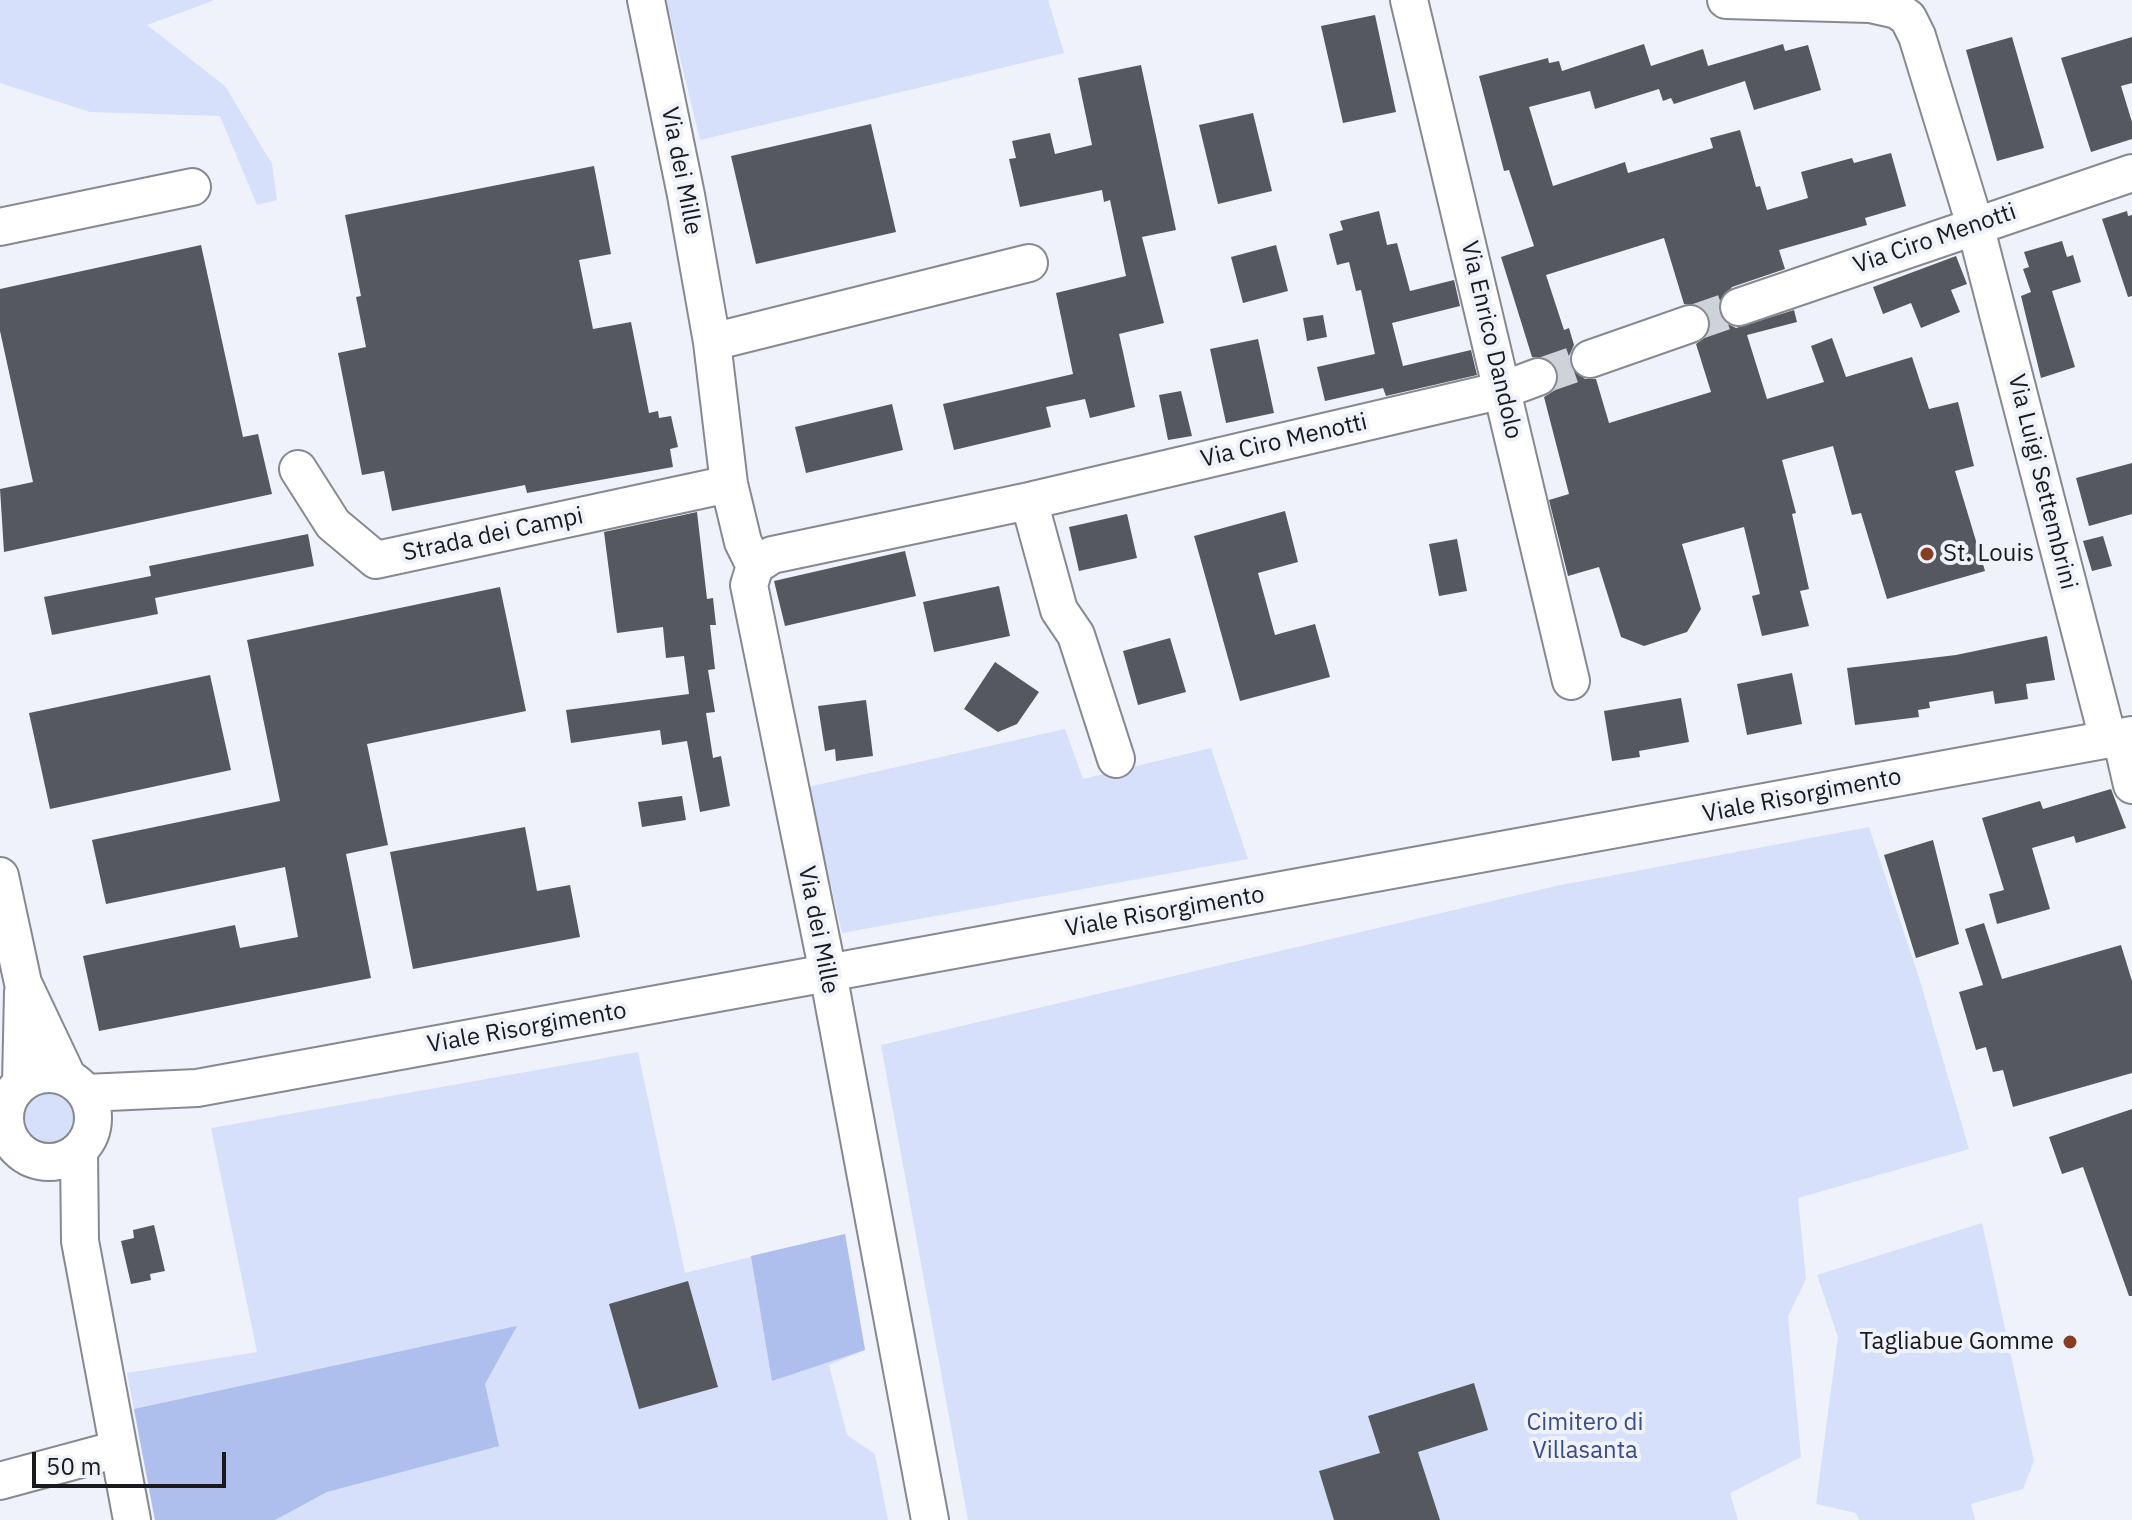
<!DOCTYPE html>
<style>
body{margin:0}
#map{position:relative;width:2132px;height:1520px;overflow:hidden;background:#eff2fa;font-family:"IBM Plex Sans",sans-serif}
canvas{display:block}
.scale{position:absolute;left:32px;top:1452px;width:194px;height:36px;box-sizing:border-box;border:4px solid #191a1c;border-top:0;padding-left:10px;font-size:24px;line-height:28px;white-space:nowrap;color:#191a1c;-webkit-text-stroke:6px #eff2fa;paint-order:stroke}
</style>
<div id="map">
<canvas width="2132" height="1520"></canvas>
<div class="scale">50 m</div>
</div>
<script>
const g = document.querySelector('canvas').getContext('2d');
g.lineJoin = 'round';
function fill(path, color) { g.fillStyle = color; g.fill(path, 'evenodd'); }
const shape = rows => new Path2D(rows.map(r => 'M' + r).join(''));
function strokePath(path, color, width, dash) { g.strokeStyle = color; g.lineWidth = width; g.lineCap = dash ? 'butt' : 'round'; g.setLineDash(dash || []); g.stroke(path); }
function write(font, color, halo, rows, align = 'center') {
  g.font = font + ' "IBM Plex Sans",sans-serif'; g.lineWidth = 8; g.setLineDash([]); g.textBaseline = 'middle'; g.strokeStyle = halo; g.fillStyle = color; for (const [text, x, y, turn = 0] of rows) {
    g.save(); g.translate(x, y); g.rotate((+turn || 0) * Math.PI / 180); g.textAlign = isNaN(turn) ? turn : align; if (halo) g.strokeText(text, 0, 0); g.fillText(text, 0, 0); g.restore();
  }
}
const green = shape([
 [0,0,215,0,147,25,225,86,272,164,277,200,257,205,220,116,90,112,0,83],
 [666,0,1048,0,1064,53,700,140],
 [1065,729,1083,779,1211,748,1248,859,842,933,808,787],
 [1869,827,1920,981,1969,1149,1798,1198,1806,1279,1788,1316,1801,1457,1730,1493,1738,1520,968,1520,881,1045,1556,886],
 [638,1052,685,1273,845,1234,865,1350,829,1365,847,1435,875,1454,888,1520,155,1520,127,1373,257,1352,211,1128],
 '22 1115a29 29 0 1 1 58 0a29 29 0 1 1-58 0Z',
 [1982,1223,2034,1461,2023,1489,1971,1504,1975,1520,1859,1520,1856,1513,1816,1504,1838,1337,1817,1275]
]);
const forest = shape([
 [845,1234,865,1350,772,1381,751,1256],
 [517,1326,485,1384,499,1446,327,1492,275,1520,155,1520,134,1409]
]);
const building = shape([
 [1375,15,1396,112,1343,123,1321,26],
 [2012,37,2044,148,1997,161,1966,50],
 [2132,37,2132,83,2121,86,2132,122,2132,139,2091,152,2061,58],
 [1644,44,1651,66,1703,49,1708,66,1783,44,1785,51,1808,45,1821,90,1754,110,1745,81,1674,104,1671,98,1663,101,1659,89,1595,109,1590,91,1529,107,1553,186,1625,162,1628,173,1713,148,1710,138,1740,130,1756,187,1760,186,1767,210,1808,198,1801,172,1852,158,1854,163,1891,153,1906,206,1865,218,1867,225,1779,250,1785,269,1732,287,1719,302,1719,313,1726,323,1736,328,1794,310,1797,322,1747,335,1767,399,1824,382,1811,346,1832,338,1846,377,1912,357,1929,409,1958,402,1974,466,1955,471,1985,571,1887,599,1861,513,1852,515,1833,446,1782,460,1796,513,1792,514,1809,589,1800,591,1809,626,1762,636,1752,596,1760,594,1744,527,1682,544,1701,609,1687,632,1644,646,1621,637,1599,567,1568,576,1549,500,1569,494,1544,397,1555,390,1558,370,1551,360,1532,357,1501,257,1534,246,1509,170,1504,171,1479,76,1548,58,1549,63,1559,61,1562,71],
 [1664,238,1684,304,1703,308,1710,318,1706,337,1696,344,1711,392,1609,423,1596,379,1585,379,1571,367,1569,356,1574,345,1569,328,1564,330,1546,275],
 [1141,65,1176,230,1142,237,1164,323,1119,334,1135,407,1090,418,1085,399,1046,407,1051,427,954,450,943,404,1073,374,1056,293,1126,276,1110,200,1104,202,1102,190,1020,207,1009,159,1016,158,1012,141,1050,133,1055,154,1092,145,1078,78],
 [1253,113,1272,191,1218,204,1199,125],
 [871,124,896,232,756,264,731,156],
 [594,166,611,254,579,260,593,329,631,322,649,413,658,411,659,418,671,416,678,447,670,449,673,467,527,493,525,485,392,511,384,471,362,475,338,353,366,347,356,297,361,296,345,215],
 [1379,211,1387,245,1397,243,1410,291,1454,280,1460,306,1392,323,1403,366,1471,350,1477,375,1386,396,1383,388,1325,401,1317,367,1375,354,1361,290,1356,291,1349,262,1337,265,1329,234,1343,230,1340,221],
 [2127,211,2128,216,2132,215,2132,296,2128,297,2102,219],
 [2062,241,2067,257,2073,255,2081,282,2052,291,2075,367,2041,378,2021,296,2031,292,2023,269,2029,267,2024,252],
 [201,245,243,437,258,434,272,494,4,552,0,489,33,482,0,331,0,289],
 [1276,245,1288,291,1243,303,1231,257],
 [1956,256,1967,284,1951,290,1960,312,1921,328,1911,303,1883,314,1873,287],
 [1323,315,1327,337,1307,341,1303,318],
 [1258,339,1274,413,1226,423,1210,349],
 [1181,391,1192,436,1168,440,1159,395],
 [892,404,903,450,806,473,795,427],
 [2132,463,2132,514,2089,526,2076,478],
 [1285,511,1298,562,1258,573,1275,635,1315,624,1330,677,1240,701,1194,536],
 [697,512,707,599,713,598,716,625,710,625,715,669,708,670,715,712,706,713,713,758,721,756,730,806,700,812,687,741,662,745,660,730,571,743,566,710,689,694,684,656,666,658,663,627,617,633,604,532],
 [1127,514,1137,558,1079,571,1069,527],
 [308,534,314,566,155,598,158,614,52,635,44,597,151,576,149,566],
 [2103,536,2112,566,2092,571,2083,541],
 [1457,539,1467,591,1439,596,1429,544],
 [905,551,916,596,785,626,774,581],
 [999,586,1010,636,934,652,923,602],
 [500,587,526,711,367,744,388,845,346,854,371,978,99,1031,83,956,235,925,240,948,298,937,285,867,106,904,92,840,280,801,247,640],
 [2047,636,2055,680,2026,684,2028,699,1995,704,1993,691,1929,702,1930,708,1918,710,1919,717,1855,725,1847,668,1956,655],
 [1170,638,1186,692,1138,705,1123,651],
 [995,662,1039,692,1017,724,998,732,964,709],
 [1792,673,1802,724,1747,735,1737,684],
 [210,675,231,770,50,809,29,713],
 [1681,698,1689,742,1639,751,1640,757,1612,761,1604,711],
 [866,700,873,756,836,761,835,749,825,751,818,706],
 [2111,789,2126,828,2076,843,2074,836,2032,848,2050,909,1997,924,1989,894,2004,890,1982,818,2040,801,2043,809],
 [682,796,686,820,642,827,638,802],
 [525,827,537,891,570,885,580,937,413,969,390,852],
 [1933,840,1959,944,1916,958,1884,855],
 [1984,923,2002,979,2121,945,2132,981,2132,1073,2013,1107,2003,1070,1993,1072,1986,1047,1976,1050,1959,992,1983,985,1965,929],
 [2132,1109,2132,1296,2129,1296,2083,1167,2062,1174,2049,1137],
 [154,1225,165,1271,150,1274,151,1280,131,1284,121,1241,134,1238,133,1230],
 [688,1281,718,1387,639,1409,609,1304],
 [1474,1383,1488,1430,1418,1452,1440,1520,1334,1520,1319,1471,1380,1453,1368,1416]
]);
const minorTunnel = shape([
 [1690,324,1739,307],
 [1538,377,1590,359]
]);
const minor = shape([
 [646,0,686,195,712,342,729,484,743,542,755,566,749,585,828,973,930,1520],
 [1409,0,1571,681],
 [1726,0,1870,4,1897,10,1908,18,1917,36,1975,225,2108,739],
 [0,227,192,187],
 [1739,307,2132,173],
 [712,342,1029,263],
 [1590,359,1690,324],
 [298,469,333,524,376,560,729,484],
 [1029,501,1059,610,1076,635,1116,759],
 [755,566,772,555,1029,501,1503,390,1538,377],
 [2121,737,2132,785],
 [0,876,23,983,68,1078],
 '5 1118a44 44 0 1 1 88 0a44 44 0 1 1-88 0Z',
 [21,1084,23,992],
 [86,1093,197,1088,2132,735],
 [79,1152,80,1241,132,1520],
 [0,1481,118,1449]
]);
const markers = [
 [1927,554,8,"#863d22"],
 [2070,1342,8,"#863d22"]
];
const streetNames = [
 ["Via dei Mille",681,171,79],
 ["Via Ciro Menotti",1935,239,-19],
 ["Via Enrico Dandolo",1491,340,77],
 ["Via Ciro Menotti",1284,441,-13],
 ["Via Luigi Settembrini",2042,482,76],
 ["Strada dei Campi",493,535,-12],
 ["Viale Risorgimento",1802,796,-11],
 ["Viale Risorgimento",1165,912,-10],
 ["Via dei Mille",818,930,79],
 ["Viale Risorgimento",527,1028,-10]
];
const poiNames = [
 ["St. Louis",1943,554],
 ["Tagliabue Gomme",2054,1342,"right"]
];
const parkNames = [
 ["Cimitero di",1585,1423],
 ["Villasanta",1585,1451]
];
fill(green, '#d6e0fb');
fill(forest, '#aebfed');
fill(building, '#55585e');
strokePath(minorTunnel, '#cfd2d9', 36, [36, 18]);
strokePath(minor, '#868990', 40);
strokePath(minor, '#fff', 36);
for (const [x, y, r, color] of markers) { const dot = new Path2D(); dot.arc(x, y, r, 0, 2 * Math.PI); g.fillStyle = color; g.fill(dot); strokePath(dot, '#eff2fa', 3); }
write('24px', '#191a1c', '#eff2fa', streetNames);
write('24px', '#191a1c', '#eff2fa', poiNames, 'left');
write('24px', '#3b4d87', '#eff2fa', parkNames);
</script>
